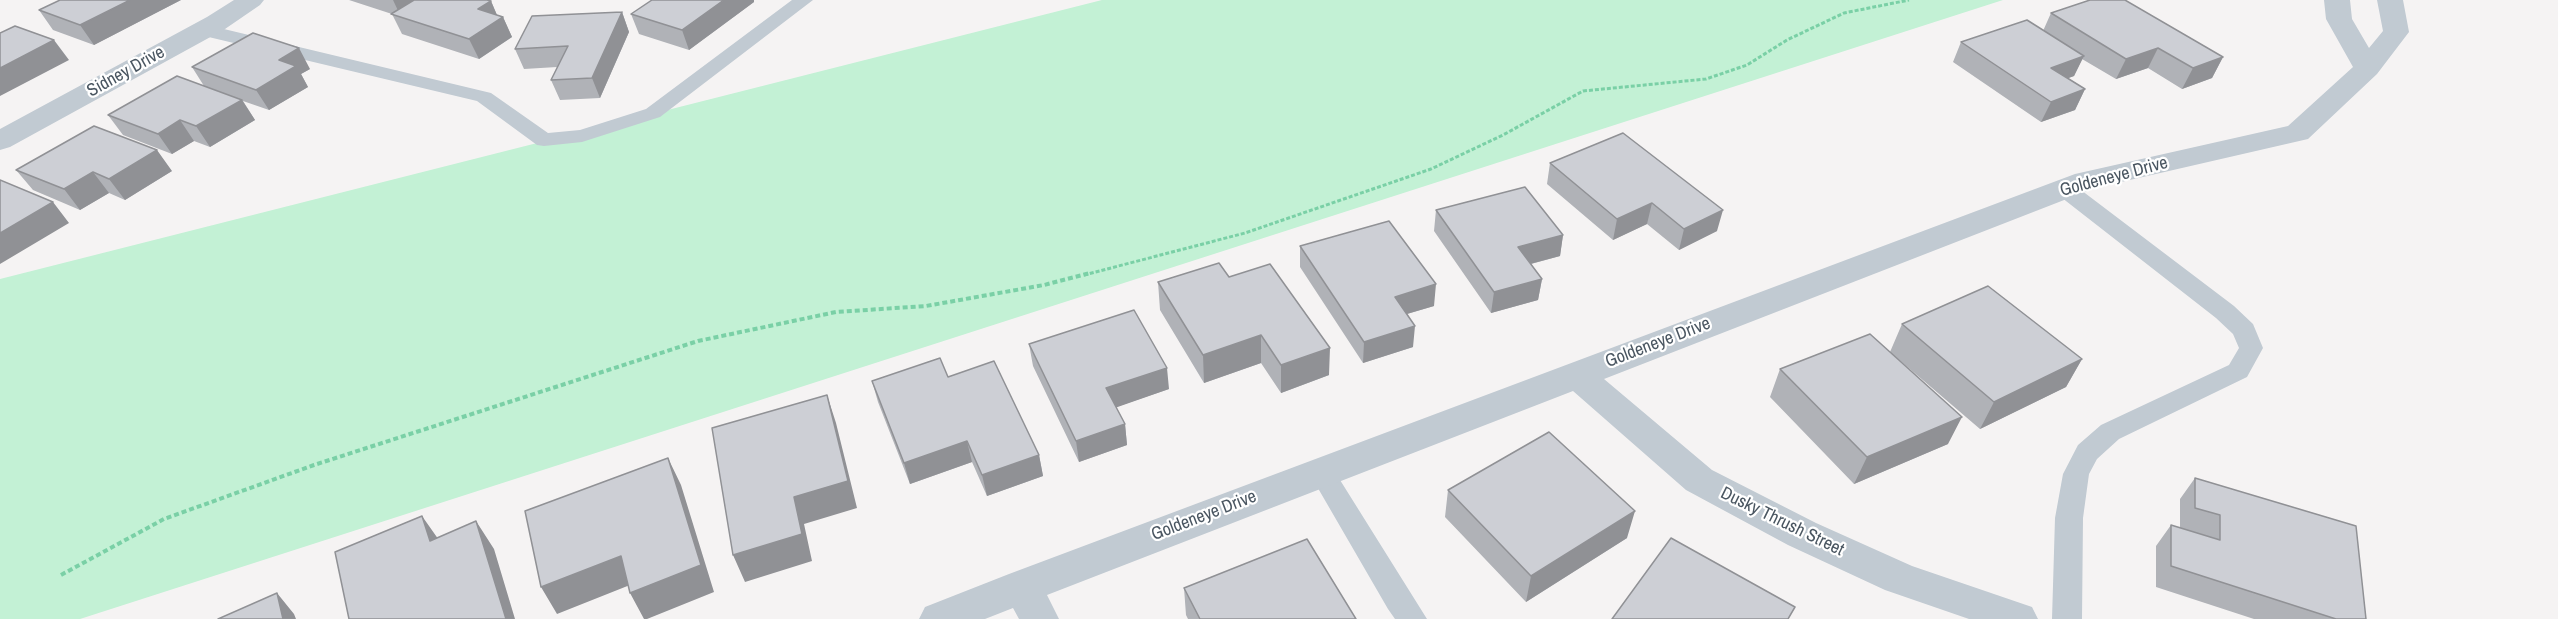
<!DOCTYPE html>
<style>
body{margin:0}
canvas{display:block;background:#f5f3f3}
</style>
<canvas width="2558" height="619"></canvas>
<script>
const g = document.querySelector('canvas').getContext('2d');
g.lineJoin = 'round';
function fill(path, color) { g.fillStyle = color; g.fill(path, 'evenodd'); }
const shape = rows => new Path2D(rows.map(r => 'M' + r).join(''));
function strokePath(path, color, width, dash) { g.strokeStyle = color; g.lineWidth = width; g.lineCap = dash ? 'butt' : 'round'; g.setLineDash(dash || []); g.stroke(path); }
function write(font, color, halo, rows, align = 'center') {
  g.font = font + ' "Archivo Narrow",sans-serif'; g.lineWidth = 4.5; g.setLineDash([]); g.textBaseline = 'middle'; g.strokeStyle = halo; g.fillStyle = color; for (const [text, x, y, turn = 0] of rows) {
    g.save(); g.translate(x, y); g.rotate((+turn || 0) * Math.PI / 180); g.textAlign = isNaN(turn) ? turn : align; if (halo) g.strokeText(text, 0, 0); g.fillText(text, 0, 0); g.restore();
  }
}
const green = shape([
 [1102,0,2003,0,80,619,0,619,0,279]
]);
const pathFar1 = shape([
 [1084,275,1245,233,1431,169,1503,135,1583,91,1706,79,1747,65,1787,40,1844,13,1909,0]
]);
const path = shape([
 [61,575,164,519,314,465,698,341,836,312,926,306,1044,285,1090,273]
]);
const service = shape([
 [792,0,813,0,660,117,582,142,544,146,537,145,477,101,196,34,193,30,203,24,491,93,548,133,580,130,646,109,792,0],
 [2065,182,2073,184,2234,306,2253,324,2263,348,2247,377,2119,439,2097,459,2089,474,2083,518,2082,619,2052,619,2055,518,2063,474,2078,445,2101,425,2229,365,2239,348,2233,334,2216,318,2057,194,2054,189,2057,184,2065,182],
 [1321,461,1330,464,1427,619,1395,619,1388,609,1308,471,1312,464,1321,461]
]);
const minor = shape([
 [234,0,264,0,260,5,225,29,10,147,0,150,0,129,207,17,234,0],
 [2324,0,2350,0,2352,19,2369,48,2383,31,2377,0,2403,0,2409,32,2377,74,2308,139,2095,188,1604,379,1712,470,1816,523,1912,566,2032,607,2038,619,1969,619,1885,590,1788,545,1686,490,1573,391,1047,595,1059,619,1019,619,1013,608,985,619,919,619,925,607,1009,574,2075,174,2288,126,2353,67,2326,19,2324,0]
]);
const wall = shape([
 [181,0,94,45,53,30,39,10],
 [349,0,487,0,491,1,497,15,503,17,512,37,479,59,402,34,392,14],
 [754,2,689,50,639,34,631,14],
 [622,12,629,32,600,98,560,100,551,80,557,67,524,69,515,49],
 [2051,13,2223,57,2212,78,2182,89,2148,68,2116,79,2082,59,2074,76,2068,78,2085,89,2075,110,2041,122,1953,62,1961,42,2043,31],
 [192,67,310,69,301,74,308,87,269,110,243,101,255,120,210,147,194,141,172,154,123,135,108,115,204,86],
 [1623,133,1717,231,1679,250,1647,224,1613,240,1547,184,1550,163],
 [16,170,172,171,125,200,109,193,80,210,33,190],
 [1436,210,1563,235,1560,256,1531,264,1542,279,1538,300,1491,313,1434,231],
 [1300,246,1434,306,1407,314,1413,347,1363,363,1300,267],
 [1229,277,1329,375,1281,393,1261,363,1204,383,1160,310,1158,282],
 [1902,324,2082,359,2066,387,1980,429,1897,358,1948,444,1854,484,1770,397,1780,369,1890,352],
 [1029,344,1169,389,1116,407,1125,424,1127,445,1079,462,1033,366],
 [948,377,1039,455,1043,476,987,496,972,462,910,484,878,402,872,381],
 [2195,478,2366,619,2254,619,2156,587,2156,546,2171,525,2180,528,2180,499],
 [1448,490,1627,538,1526,602,1445,517],
 [1184,588,1356,619,1188,619,1186,615]
]);
const shadedWall = shape([
 [130,0,181,0,94,45,80,25],
 [393,0,430,0,401,17],
 [724,0,754,0,754,2,689,50,682,30],
 [491,1,499,20,503,17,512,37,479,59,469,39,478,9],
 [622,12,629,32,600,98,592,78],
 [54,40,69,60,0,96,0,68],
 [299,48,310,69,301,74,308,87,269,110,256,90,279,60],
 [2158,48,2148,68,2116,79,2126,59],
 [2084,56,2074,76,2042,88,2051,68],
 [2223,57,2212,78,2182,89,2193,68],
 [2085,89,2075,110,2041,122,2051,102],
 [242,100,255,120,210,147,196,126],
 [180,120,194,141,172,154,158,134],
 [157,150,172,171,125,200,109,179],
 [93,172,109,193,80,210,64,189],
 [53,202,69,223,0,264,0,233],
 [1652,203,1647,224,1613,240,1617,219],
 [1723,210,1717,231,1679,250,1684,229],
 [1563,235,1560,256,1515,268,1518,247],
 [1542,279,1538,300,1491,313,1494,292],
 [1436,284,1434,306,1393,318,1395,297],
 [1415,326,1413,347,1363,363,1364,342],
 [1261,335,1261,363,1204,383,1203,355],
 [1330,348,1329,375,1281,393,1281,365],
 [2082,359,2066,387,1980,429,1994,402],
 [1167,368,1169,389,1109,410,1106,388],
 [827,395,836,423,857,508,804,524,812,561,745,582,733,555,794,497],
 [1962,417,1948,444,1854,484,1867,457],
 [1125,424,1127,445,1079,462,1076,441],
 [967,441,972,462,910,484,904,463],
 [1039,455,1043,476,987,496,982,475],
 [668,458,681,485,714,592,647,619,644,619,630,593],
 [1635,511,1627,538,1526,602,1531,576],
 [422,516,441,543,430,541],
 [476,521,494,549,515,619,506,619],
 [621,556,635,583,557,614,541,587],
 [277,593,294,614,296,619,283,619]
]);
const building = shape([
 [60,0,130,0,80,25,39,10,60,0],
 [414,0,487,0,491,1,478,9,503,17,469,39,391,14,414,0],
 [652,0,724,0,682,30,631,14,652,0],
 [2090,0,2125,0,2223,57,2193,68,2158,48,2126,59,2051,13,2090,0],
 [622,12,592,78,551,80,568,46,515,49,532,16,622,12],
 [2027,20,2084,56,2051,68,2085,89,2051,102,1961,42,2027,20],
 [15,26,54,40,0,68,0,33,15,26],
 [253,33,299,48,279,60,296,66,256,90,192,67,253,33],
 [177,76,242,100,196,126,180,120,158,134,108,115,177,76],
 [94,126,157,150,109,179,93,172,64,189,16,170,94,126],
 [1623,133,1723,210,1684,229,1652,203,1617,219,1550,163,1623,133],
 [0,180,53,202,0,233,0,180],
 [1525,187,1563,235,1518,247,1542,279,1494,292,1436,210,1525,187],
 [1389,221,1436,284,1395,297,1415,326,1364,342,1300,246,1389,221],
 [1219,263,1229,277,1270,264,1330,348,1281,365,1261,335,1203,355,1158,282,1219,263],
 [1988,286,2082,359,1994,402,1902,324,1988,286],
 [1134,310,1167,368,1106,388,1125,424,1076,441,1029,344,1134,310],
 [1870,334,1962,417,1867,457,1780,369,1870,334],
 [940,358,948,377,994,361,1039,455,982,475,967,441,904,463,872,381,940,358],
 [827,395,848,481,794,497,802,534,733,555,712,428,827,395],
 [1549,432,1635,511,1531,576,1448,490,1549,432],
 [668,458,701,565,630,593,621,556,541,587,525,511,668,458],
 [2195,478,2356,526,2366,619,2336,619,2171,566,2171,525,2220,540,2220,515,2195,508,2195,478],
 [422,516,430,541,476,521,506,619,349,619,335,552,422,516],
 [1671,538,1795,607,1788,619,1612,619,1671,538],
 [1307,539,1356,619,1200,619,1184,588,1307,539],
 [277,593,283,619,218,619,277,593]
]);
const streetNames = [
 ["Sidney Drive",126,72,-29],
 ["Goldeneye Drive",2114,177,-15],
 ["Goldeneye Drive",1658,343,-21],
 ["Goldeneye Drive",1204,516,-21],
 ["Dusky Thrush Street",1782,522,26]
];
fill(green, '#c3f1d5');
strokePath(pathFar1, '#7ad0a6', 3, [4, 2]);
strokePath(path, '#7ad0a6', 4, [5, 3]);
fill(service, '#c1cad2');
fill(minor, '#c1cad2');
fill(wall, '#b0b2b7');
fill(shadedWall, '#909195');
fill(building, '#cdcfd5');
strokePath(building, '#909195', 1.5);
write('18px', '#4a5661', '#fff', streetNames);
</script>
